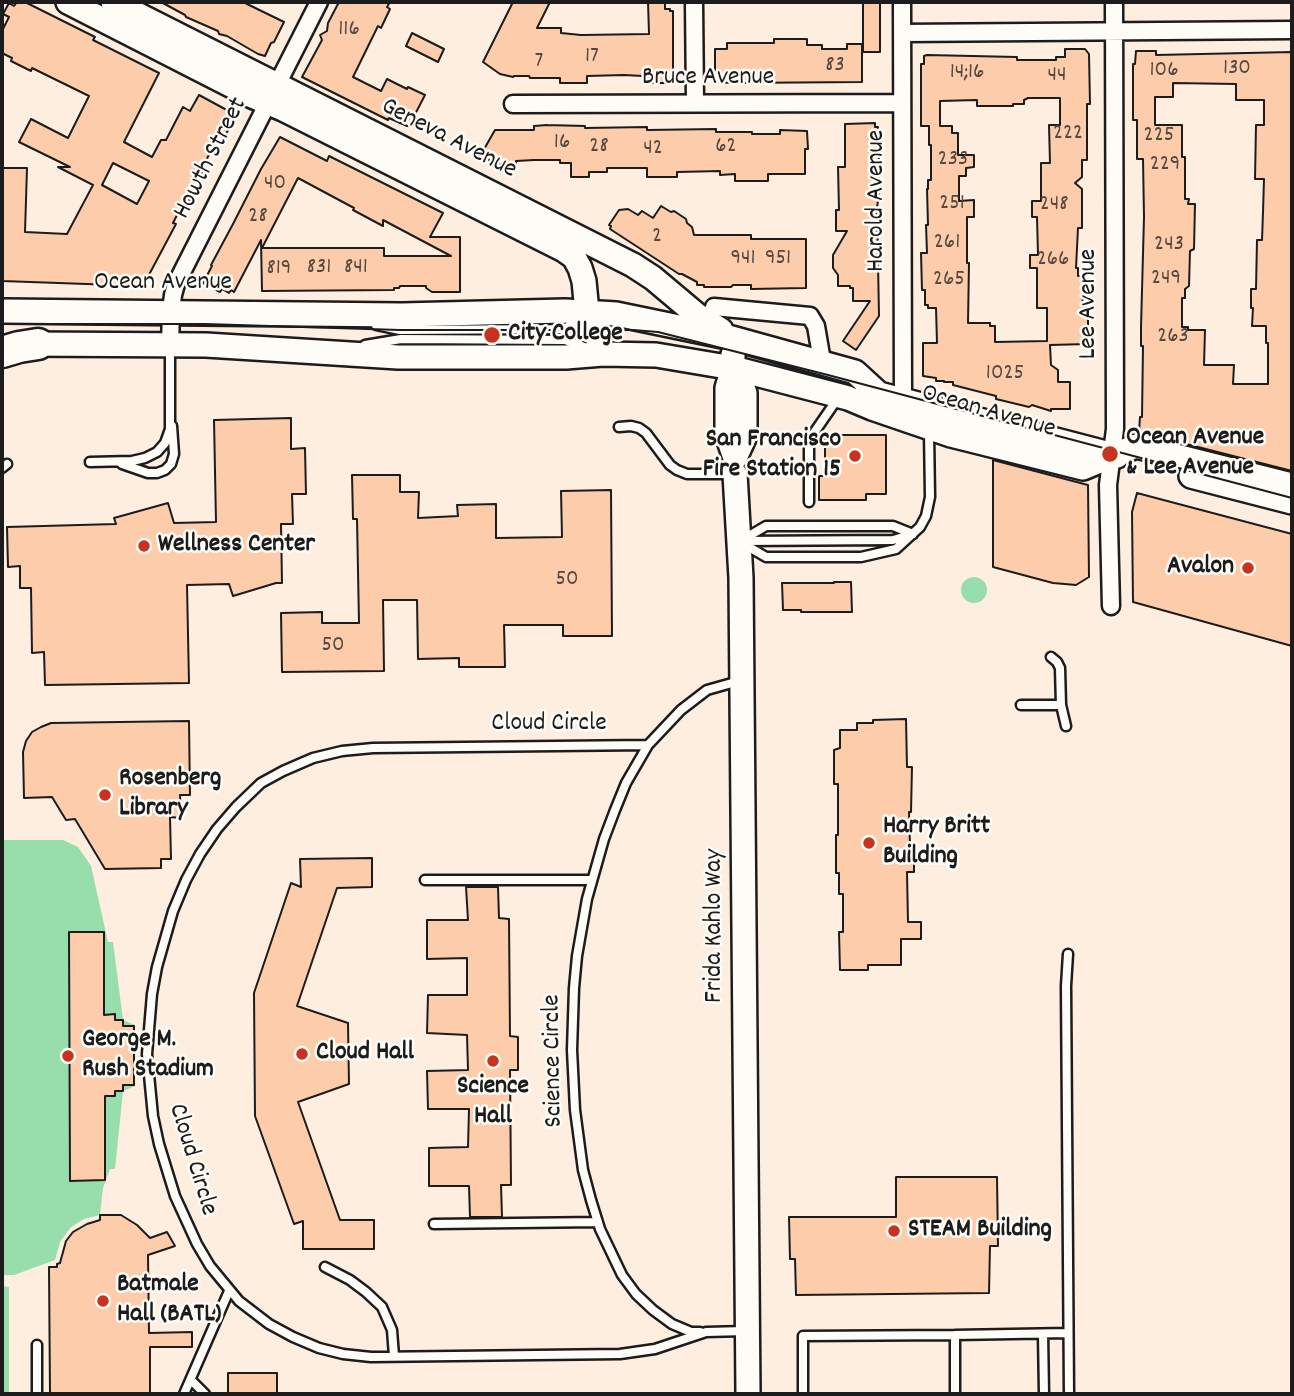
<!DOCTYPE html>
<style>
body{margin:0}
#map{position:relative;width:1294px;height:1396px;overflow:hidden;background:#fdeee0;font-family:Dekko,sans-serif}
canvas{display:block}
.frame{position:absolute;inset:0;border:4px solid #1c1c1c;pointer-events:none}
</style>
<div id="map">
<canvas width="1294" height="1396"></canvas>
<div class="frame"></div>
</div>
<script>
const g = document.querySelector('canvas').getContext('2d');
g.lineJoin = 'round';
function fill(path, color) { g.fillStyle = color; g.fill(path, 'evenodd'); }
const shape = rows => new Path2D(rows.map(r => 'M' + r).join(''));
function strokePath(path, color, width, dash) { g.strokeStyle = color; g.lineWidth = width; g.lineCap = dash ? 'butt' : 'round'; g.setLineDash(dash || []); g.stroke(path); }
function write(font, color, halo, rows, align = 'center') {
  g.font = font + ' Dekko,sans-serif'; g.lineWidth = 5; g.setLineDash([]); g.textBaseline = 'middle'; g.strokeStyle = halo; g.fillStyle = color; for (const [text, x, y, turn = 0] of rows) {
    g.save(); g.translate(x, y); g.rotate((+turn || 0) * Math.PI / 180); g.textAlign = isNaN(turn) ? turn : align; if (halo) g.strokeText(text, 0, 0); g.fillText(text, 0, 0); g.restore();
  }
}
const green = shape([
 '961 590a13 13 0 1 1 26 0a13 13 0 1 1-26 0Z',
 [2,840,63,840,78,847,91,866,108,942,113,942,123,1020,135,1025,135,1086,123,1091,115,1169,110,1169,103,1188,100,1215,84,1219,71,1227,60,1242,55,1260,14,1275,2,1275],
 [2,1286,9,1287,9,1394,2,1394]
]);
const building = shape([
 [17,2,25,2,95,37,93,40,159,73,124,142,152,157,161,140,166,140,183,107,190,111,199,95,236,115,217,151,212,149,200,172,205,174,190,200,187,199,180,209,173,223,176,224,143,286,2,281,2,168,27,168,25,232,67,234,93,185,58,167,70,167,19,142,31,119,68,138,89,96,32,68,31,71,11,61,12,58,2,53,2,31,9,17,3,14,9,3,14,6,17,2],
 [113,163,149,181,137,204,102,185,113,163],
 [161,2,243,2,284,22,274,42,271,43,265,56,258,54,227,36,219,34,218,31,186,17,185,15,161,2],
 [339,2,390,2,387,7,390,9,381,28,378,26,353,77,381,91,387,79,407,89,408,87,425,95,409,126,407,126,389,118,388,120,302,77,322,40,320,35,327,31,328,23,339,2],
 [513,2,550,2,537,28,561,28,561,33,581,35,649,34,648,2,665,2,665,9,670,9,670,11,673,11,673,83,648,83,648,81,643,81,643,76,624,75,587,76,587,83,560,83,560,78,530,78,529,76,514,76,513,77,500,74,483,62,513,2],
 [863,2,880,2,880,52,863,52,863,2],
 [412,33,444,49,438,62,406,46,412,33],
 [774,39,807,39,807,45,822,45,822,49,847,49,847,44,862,44,862,82,731,83,715,82,715,49,727,49,727,43,774,43,774,39],
 [1065,49,1085,49,1089,54,1090,104,1087,104,1087,160,1082,160,1082,177,1075,183,1082,189,1082,228,1078,228,1076,268,1078,268,1078,276,1082,276,1083,314,1088,314,1088,344,1050,345,1051,365,1058,370,1058,382,1070,382,1070,409,1051,409,1051,411,1032,405,1029,407,996,399,996,396,953,385,953,382,944,382,944,381,936,381,936,378,923,376,923,343,937,343,936,308,928,308,928,305,925,305,925,290,922,290,921,253,927,253,926,225,928,225,927,189,928,189,928,180,931,180,931,145,929,145,929,126,921,126,921,64,924,64,924,56,927,55,1017,57,1017,60,1056,60,1056,57,1065,57,1065,49],
 [1028,98,1060,98,1060,125,1049,125,1050,163,1041,163,1041,201,1032,201,1032,217,1037,217,1038,255,1030,255,1030,268,1037,268,1037,308,1047,308,1047,341,995,342,995,326,990,326,990,323,968,323,969,263,967,263,967,217,974,217,974,200,959,201,959,176,966,176,966,168,974,167,974,155,958,155,958,133,952,133,952,126,940,126,940,101,977,100,977,106,1013,106,1013,104,1024,104,1024,100,1028,98],
 [1136,51,1156,51,1156,55,1292,52,1292,471,1139,432,1140,417,1142,417,1143,346,1141,346,1141,327,1144,217,1143,159,1137,159,1137,120,1133,120,1133,64,1135,64,1136,51],
 [1173,83,1236,84,1236,100,1264,100,1264,125,1256,125,1255,179,1264,179,1263,212,1262,240,1257,240,1256,289,1251,289,1251,308,1253,308,1252,326,1266,326,1266,343,1268,343,1268,384,1233,384,1234,365,1204,365,1205,330,1188,330,1188,327,1182,327,1182,298,1185,298,1185,289,1189,286,1190,251,1194,249,1195,204,1188,204,1189,199,1185,199,1185,157,1182,157,1182,125,1155,125,1155,97,1173,97,1173,83],
 [875,123,875,127,878,127,879,145,879,193,877,208,879,316,856,350,843,341,870,301,853,301,853,288,850,288,850,286,838,286,838,275,833,268,833,255,847,231,836,231,836,210,839,210,838,167,845,167,845,124,875,123],
 [547,125,585,126,585,128,647,127,647,130,716,129,716,132,752,132,752,134,780,134,780,130,807,131,808,149,805,149,805,174,768,174,768,181,735,181,735,174,720,175,720,171,677,172,677,177,647,177,647,168,607,168,607,172,589,172,589,177,571,177,571,163,560,163,560,160,534,160,516,161,516,164,498,164,483,157,483,151,495,130,534,130,534,126,547,125],
 [280,137,327,161,329,156,443,213,430,237,460,237,460,292,432,292,426,288,426,286,400,286,399,288,394,288,394,290,262,291,261,240,234,292,231,290,229,293,222,289,220,292,203,283,212,266,211,265,233,224,261,169,280,137],
 [298,178,354,208,353,210,383,226,383,220,451,256,384,256,384,248,262,248,298,178],
 [661,206,671,212,674,211,686,219,687,223,692,227,694,235,751,235,751,239,806,239,806,288,751,289,751,285,733,285,731,287,704,287,704,285,697,285,697,282,682,274,679,274,610,229,611,226,609,225,619,210,628,209,638,215,642,211,653,218,661,206],
 [291,418,291,449,305,448,306,494,292,494,293,524,281,524,282,583,276,583,233,596,229,584,187,585,189,683,45,685,44,652,32,653,31,588,20,588,20,566,8,567,7,527,116,524,114,518,168,503,174,523,216,522,214,420,291,418],
 [825,435,886,435,886,494,866,494,866,500,819,500,819,476,825,476,825,435],
 [993,460,1088,485,1089,577,1076,585,1053,583,993,567,993,460],
 [352,475,400,475,400,492,419,492,418,518,458,516,457,505,496,504,496,538,562,537,561,491,611,490,612,636,563,636,563,625,504,625,505,667,459,667,459,658,418,659,417,600,383,600,384,671,282,672,281,613,322,612,322,623,359,623,357,519,353,519,352,475],
 [1137,493,1292,534,1292,646,1133,602,1132,512,1137,493],
 [834,582,851,582,852,612,801,612,801,610,783,610,782,583,834,583,834,582],
 [906,719,907,767,912,767,911,812,909,812,910,846,914,846,914,872,907,872,908,922,921,922,921,939,901,939,901,965,868,965,868,970,840,970,839,932,843,932,843,894,839,894,839,873,836,873,836,835,838,835,838,784,834,784,834,750,840,748,840,730,857,730,857,723,873,723,873,720,906,719],
 [189,721,190,795,180,795,181,818,170,817,171,859,161,859,161,868,105,869,75,819,66,820,52,797,24,798,23,752,26,741,32,732,41,727,51,723,189,721],
 [372,858,372,887,337,888,297,1006,348,1023,349,1084,298,1102,340,1220,374,1220,374,1249,303,1249,303,1221,294,1224,255,1116,254,993,291,883,301,887,300,859,372,858],
 [466,887,498,887,499,918,509,919,510,1036,518,1037,518,1070,510,1070,511,1185,501,1185,502,1217,470,1217,469,1186,429,1186,429,1148,468,1147,469,1109,428,1109,427,1071,468,1070,467,1035,427,1033,428,995,467,995,467,958,427,959,427,920,468,920,466,887],
 [69,932,104,932,104,1015,115,1014,115,1020,123,1020,123,1026,134,1026,134,1085,123,1085,123,1091,115,1091,115,1096,105,1096,105,1180,70,1181,69,932],
 [896,1177,997,1177,998,1246,990,1246,989,1293,796,1295,795,1259,790,1259,789,1217,896,1217,896,1177],
 [100,1215,121,1215,137,1225,150,1238,167,1232,175,1246,148,1255,149,1333,192,1332,192,1347,150,1347,150,1394,50,1394,49,1267,57,1267,57,1264,60,1263,66,1241,73,1232,87,1224,100,1220,100,1215],
 [228,1373,277,1373,277,1394,228,1394,228,1373]
]);
const lane = shape([
 [376,325,400,330,565,329,580,318],
 [365,345,401,339,565,340,587,348],
 [619,427,631,426,639,428,646,433,670,465,677,470,687,474,732,474],
 [90,462,132,461,145,458,157,452,165,443,170,429,170,348],
 [122,464,148,473,157,473,165,470,171,464,174,454,172,426],
 [2,468,7,464],
 [809,502,809,440,838,398],
 [742,540,766,526,893,526,913,534],
 [741,541,893,540,910,535],
 [742,543,766,557,861,557,896,549,920,527,926,516,930,497,929,432],
 [1051,657,1057,662,1060,668,1061,705,1066,726],
 [739,681,707,690,681,710,648,745,373,748,342,751,313,758,283,771,261,783,236,807,217,829,200,854,186,880,173,911,157,967,152,994,147,1054,153,1116,159,1144,175,1196,197,1244,210,1266,239,1301,269,1324,293,1337,319,1348,343,1354,371,1357,620,1354,655,1349,706,1332,745,1331],
 [1021,705,1061,705],
 [648,745,626,783,615,810,604,839,587,899,577,956,574,988,572,1050,575,1110,583,1170,591,1200,600,1229,622,1275,636,1294,653,1310,672,1324,691,1332,700,1332],
 [425,880,592,880],
 [1068,954,1066,986,1069,1394],
 [434,1224,598,1222],
 [325,1267,350,1280,366,1292,382,1307,392,1330,394,1356],
 [1043,1334,1044,1394],
 [955,1335,1068,1333],
 [37,1345,37,1394],
 [191,1380,205,1394],
 [184,1394,229,1291],
 [803,1394,803,1336,955,1335,955,1394]
]);
const street = shape([
 [694,2,695,103],
 [902,2,903,401],
 [902,33,1292,30],
 [513,104,902,103],
 [714,307,810,316,816,326,822,361],
 [170,345,171,311,173,295,176,284,319,2],
 [1111,606,1108,485,1115,429,1114,2]
]);
const secondary = shape([
 [68,2,252,96,283,109,564,250,574,257,580,268,584,281,587,312,603,354],
 [113,2,633,265,653,278,697,315,721,330],
 [2,311,402,315,565,311,616,314,732,338,855,372,879,394],
 [22,344,206,345,398,357,566,357,603,354,656,355,733,368,848,398,872,408,951,435,1083,468,1136,446,1292,485],
 [733,355,733,368,727,388,727,435,735,458],
 [733,368,745,393,745,436,735,458],
 [865,396,879,394,1117,456],
 [735,474,741,578,748,1394],
 [1191,476,1292,502]
]);
const highway = shape([
 [2,352,19,347,38,344]
]);
const tram = shape([
 [2,324,205,324,400,330,633,330,658,332,828,375,1292,498]
]);
const markers = [
 [492,335,9,"#c8321e"],
 [1110,454,9,"#c8321e"],
 [855,456,7,"#c8321e"],
 [144,546,7,"#c8321e"],
 [1248,568,7,"#c8321e"],
 [105,795,7,"#c8321e"],
 [869,843,7,"#c8321e"],
 [302,1054,7,"#c8321e"],
 [68,1056,7,"#c8321e"],
 [493,1061,7,"#c8321e"],
 [894,1231,7,"#c8321e"],
 [103,1301,7,"#c8321e"]
];
const numberNames = [
 ["116",349,31],
 ["17",592,58],
 ["7",539,63],
 ["83",835,67],
 ["130",1237,70],
 ["106",1164,72],
 ["14;16",967,74],
 ["44",1057,77],
 ["222",1068,135],
 ["225",1159,137],
 ["16",562,144],
 ["28",599,148],
 ["62",726,148],
 ["42",653,150],
 ["233",953,161],
 ["229",1165,166],
 ["40",275,185],
 ["251",952,205],
 ["248",1054,206],
 ["28",258,218],
 ["2",657,238],
 ["261",947,244],
 ["243",1169,246],
 ["941",743,260],
 ["951",778,260],
 ["266",1053,261],
 ["831",319,269],
 ["841",356,269],
 ["819",279,270],
 ["249",1166,280],
 ["265",949,281],
 ["263",1173,338],
 ["1025",1005,375],
 ["50",567,581],
 ["50",333,647]
];
const streetNames = [
 ["Bruce Avenue",708,79],
 ["Geneva Avenue",448,140,27],
 ["Howth Street",212,159,-63],
 ["Harold Avenue",878,201,-90],
 ["Ocean Avenue",163,284],
 ["Lee Avenue",1090,304,-90],
 ["Ocean Avenue",988,413,16],
 ["Cloud Circle",549,725],
 ["Frida Kahlo Way",716,926,-90],
 ["Science Circle",555,1061,-91],
 ["Cloud Circle",191,1160,73]
];
const poiNames = [
 ["City College",508,335],
 ["Ocean Avenue",1126,439],
 ["& Lee Avenue",1126,469],
 ["San Francisco",841,441,"right"],
 ["Fire Station 15",841,471,"right"],
 ["Wellness Center",158,546],
 ["Avalon",1234,568,"right"],
 ["Rosenberg",119,780],
 ["Library",119,810],
 ["Harry Britt",883,828],
 ["Building",883,858],
 ["George M.",82,1041],
 ["Rush Stadium",82,1071],
 ["Cloud Hall",316,1054],
 ["Science",493,1088,"center"],
 ["Hall",493,1118,"center"],
 ["STEAM Building",908,1231],
 ["Batmale",117,1286],
 ["Hall (BATL)",117,1316]
];
fill(green, '#98deac');
fill(building, '#fcccab');
strokePath(building, '#1c1c1c', 2);
strokePath(lane, '#1c1c1c', 13);
strokePath(street, '#1c1c1c', 21);
strokePath(secondary, '#1c1c1c', 28);
strokePath(highway, '#1c1c1c', 35);
strokePath(lane, '#fdfcf7', 8);
strokePath(street, '#fdfcf7', 16);
strokePath(secondary, '#fdfcf7', 23);
strokePath(highway, '#fdfcf7', 30);
strokePath(tram, '#1c1c1c', 2);
for (const [x, y, r, color] of markers) { const dot = new Path2D(); dot.arc(x, y, r, 0, 2 * Math.PI); g.fillStyle = color; g.fill(dot); strokePath(dot, '#fdfcf7', 2.5); }
write('23px', '#544840', null, numberNames);
write('26px', '#1c1c1c', '#fdfcf7', streetNames);
write('bold 26px', '#1c1c1c', '#fdfcf7', poiNames, 'left');
</script>
